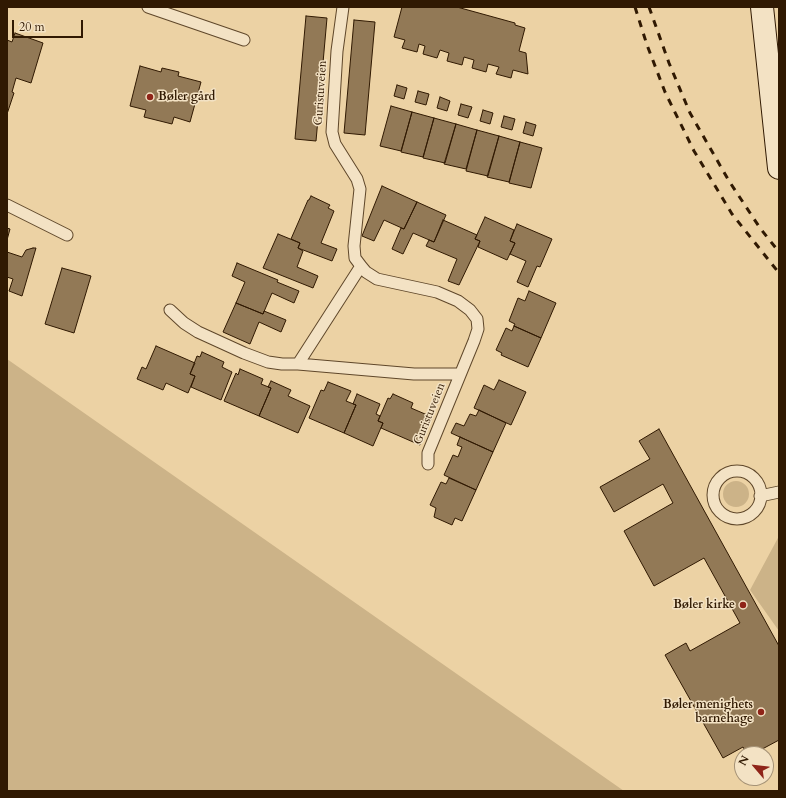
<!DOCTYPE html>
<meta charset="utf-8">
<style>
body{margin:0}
#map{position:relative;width:786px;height:798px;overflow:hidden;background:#ecd2a4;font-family:Cardo,serif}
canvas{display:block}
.frame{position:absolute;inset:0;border:8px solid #301902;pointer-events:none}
.north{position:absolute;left:734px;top:746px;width:40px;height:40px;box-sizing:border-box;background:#f3e2c4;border:1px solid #a59276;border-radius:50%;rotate:298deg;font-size:11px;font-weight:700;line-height:16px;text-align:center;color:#301902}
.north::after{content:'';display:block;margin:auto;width:14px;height:18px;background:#8f2418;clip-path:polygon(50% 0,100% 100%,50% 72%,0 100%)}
.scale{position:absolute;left:12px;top:20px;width:71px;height:18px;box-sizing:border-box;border:2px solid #301902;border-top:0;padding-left:5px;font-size:12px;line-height:14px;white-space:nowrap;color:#301902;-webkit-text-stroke:3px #f3e2c4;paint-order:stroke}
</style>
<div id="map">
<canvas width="786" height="798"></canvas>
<div class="frame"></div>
<div class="north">N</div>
<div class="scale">20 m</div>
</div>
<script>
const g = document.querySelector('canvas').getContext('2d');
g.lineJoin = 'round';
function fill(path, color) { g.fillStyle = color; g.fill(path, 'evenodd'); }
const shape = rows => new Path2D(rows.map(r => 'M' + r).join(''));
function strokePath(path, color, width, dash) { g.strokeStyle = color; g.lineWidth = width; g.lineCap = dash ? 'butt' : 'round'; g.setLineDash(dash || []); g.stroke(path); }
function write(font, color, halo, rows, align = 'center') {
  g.font = font + ' Cardo,serif'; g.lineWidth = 3; g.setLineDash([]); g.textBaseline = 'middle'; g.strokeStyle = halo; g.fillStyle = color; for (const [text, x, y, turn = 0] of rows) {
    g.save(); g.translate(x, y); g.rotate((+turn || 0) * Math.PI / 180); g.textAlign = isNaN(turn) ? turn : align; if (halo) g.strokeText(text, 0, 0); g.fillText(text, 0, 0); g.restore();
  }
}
const green = shape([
 [7,359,624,791,7,791],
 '723 494a13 13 0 1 1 26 0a13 13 0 1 1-26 0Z',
 [779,536,779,631,750,590]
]);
const building = shape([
 [402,7,457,7,515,23,515,25,525,28,519,51,526,53,528,74,513,70,511,78,496,74,499,67,488,64,486,72,472,68,474,60,464,57,462,65,447,61,449,53,440,50,437,58,423,54,425,46,419,44,417,52,402,48,405,40,394,37,402,7],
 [306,16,327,18,316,141,295,139,306,16],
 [354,20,375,22,365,135,344,133,354,20],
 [15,33,43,43,31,83,16,78,12,92,14,93,7,114,7,40,12,42,15,33],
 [140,66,161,72,162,68,179,72,178,76,201,82,190,122,174,117,172,124,144,117,146,110,130,106,140,66],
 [397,85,407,88,404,99,394,96,397,85],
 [418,91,429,94,426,105,415,102,418,91],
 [440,97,450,101,447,111,437,108,440,97],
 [461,104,472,107,468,118,458,115,461,104],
 [391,106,412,112,401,151,380,146,391,106],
 [483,110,493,113,490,124,480,121,483,110],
 [412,112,434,118,423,157,401,152,412,112],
 [504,116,515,119,512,130,501,127,504,116],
 [434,118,456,124,445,163,423,158,434,118],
 [526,122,536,125,533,136,523,133,526,122],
 [456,124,477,130,466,169,444,164,456,124],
 [477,130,499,136,488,176,466,171,477,130],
 [499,136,520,142,509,182,487,177,499,136],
 [520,142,542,148,531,188,509,183,520,142],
 [382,186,417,202,404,229,384,220,374,241,362,236,382,186],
 [311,196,330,205,328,208,334,211,321,243,337,249,332,261,298,248,300,243,291,239,308,200,309,200,311,196],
 [417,202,446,215,434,242,413,233,403,254,392,249,401,228,404,229,417,202],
 [485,217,514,230,510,241,515,243,507,260,478,247,480,241,475,239,485,217],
 [443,220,477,235,475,239,480,241,459,285,448,281,457,259,426,246,429,240,434,242,443,220],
 [517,224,552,239,540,267,537,266,528,287,517,282,526,261,510,254,515,243,510,241,517,224],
 [7,228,10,229,7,240,7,228],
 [278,234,300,243,298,248,303,251,297,267,318,276,313,288,263,268,278,234],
 [33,248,36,248,22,296,9,291,13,279,7,277,7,252,22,257,26,250,33,248],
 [237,263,278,280,277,282,299,291,294,303,272,293,263,314,236,303,245,282,232,276,237,263],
 [62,268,91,276,74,333,45,324,62,268],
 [529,291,556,303,541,338,514,326,515,324,509,321,518,298,525,301,529,291],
 [236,303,263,314,264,311,286,320,281,332,259,322,250,344,223,332,236,303],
 [514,326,541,338,528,367,501,355,502,353,496,350,506,328,512,331,514,326],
 [156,346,195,363,190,374,195,376,188,393,166,383,163,390,137,379,142,367,146,369,156,346],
 [202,352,224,362,222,367,232,372,221,400,191,387,195,376,190,374,197,356,200,357,202,352],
 [240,369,263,379,261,384,271,388,259,416,224,401,236,373,238,375,240,369],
 [499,380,526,392,511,425,474,408,484,385,494,390,499,380],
 [271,381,291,390,288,396,310,406,298,433,259,416,271,388,268,387,271,381],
 [328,382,351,391,346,401,356,405,344,433,309,418,321,390,324,391,328,382],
 [357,394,380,404,376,414,380,416,378,421,383,423,373,446,344,433,356,405,353,404,357,394],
 [393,394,413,403,411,408,432,417,420,445,381,428,383,423,378,421,388,398,390,399,393,394],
 [479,410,506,423,493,452,451,433,456,423,464,426,470,414,476,416,479,410],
 [659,429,779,646,779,740,753,754,747,754,743,747,723,758,665,655,686,643,690,651,740,623,704,558,654,586,624,531,673,503,663,484,614,512,600,487,650,459,639,441,659,429],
 [460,437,493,452,476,490,444,475,453,455,458,457,462,447,457,445,460,437],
 [449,478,476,490,462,521,455,518,452,525,434,517,436,508,430,505,441,482,446,484,449,478]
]);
const service = shape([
 [148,7,244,40],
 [7,205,67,235],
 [361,266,366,272,377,279,437,292,458,301,470,310,477,319,478,329,474,341,428,453,428,464],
 [170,310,184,323,198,332,244,353,268,362,282,364,298,364,361,266,355,258,354,246,360,189,357,179,335,144,332,132,337,51,343,7],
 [298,364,414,374,460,374],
 '713 495a24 24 0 1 1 48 0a24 24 0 1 1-48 0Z',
 [760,496,779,492]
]);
const secondary = shape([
 [762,7,779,168]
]);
const rail = shape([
 [635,7,647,45,665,92,694,151,732,214,779,273],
 [649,7,669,63,690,113,729,181,760,228,779,252]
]);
const markers = [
 [150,97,4,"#8f2418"],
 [743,605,4,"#8f2418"],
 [761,712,4,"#8f2418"]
];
const streetNames = [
 ["Guristuveien",321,93,-86],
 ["Guristuveien",430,414,-68]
];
const poiNames = [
 ["Bøler gård",158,97,"left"],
 ["Bøler kirke",735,605],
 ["Bøler menighets",753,705],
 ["barnehage",753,719]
];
fill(green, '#ccb388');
fill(building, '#927956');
strokePath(building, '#301902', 1);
strokePath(service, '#5f472a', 13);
strokePath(secondary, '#301902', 24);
strokePath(service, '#f3e2c4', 11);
strokePath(secondary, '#f3e2c4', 22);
strokePath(rail, '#301902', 3, [7, 7]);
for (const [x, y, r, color] of markers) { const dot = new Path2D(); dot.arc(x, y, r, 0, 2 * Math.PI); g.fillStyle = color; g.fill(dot); strokePath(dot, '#f3e2c4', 1.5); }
write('12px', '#301902', '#f3e2c4', streetNames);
write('bold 12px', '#301902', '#f3e2c4', poiNames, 'right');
</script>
